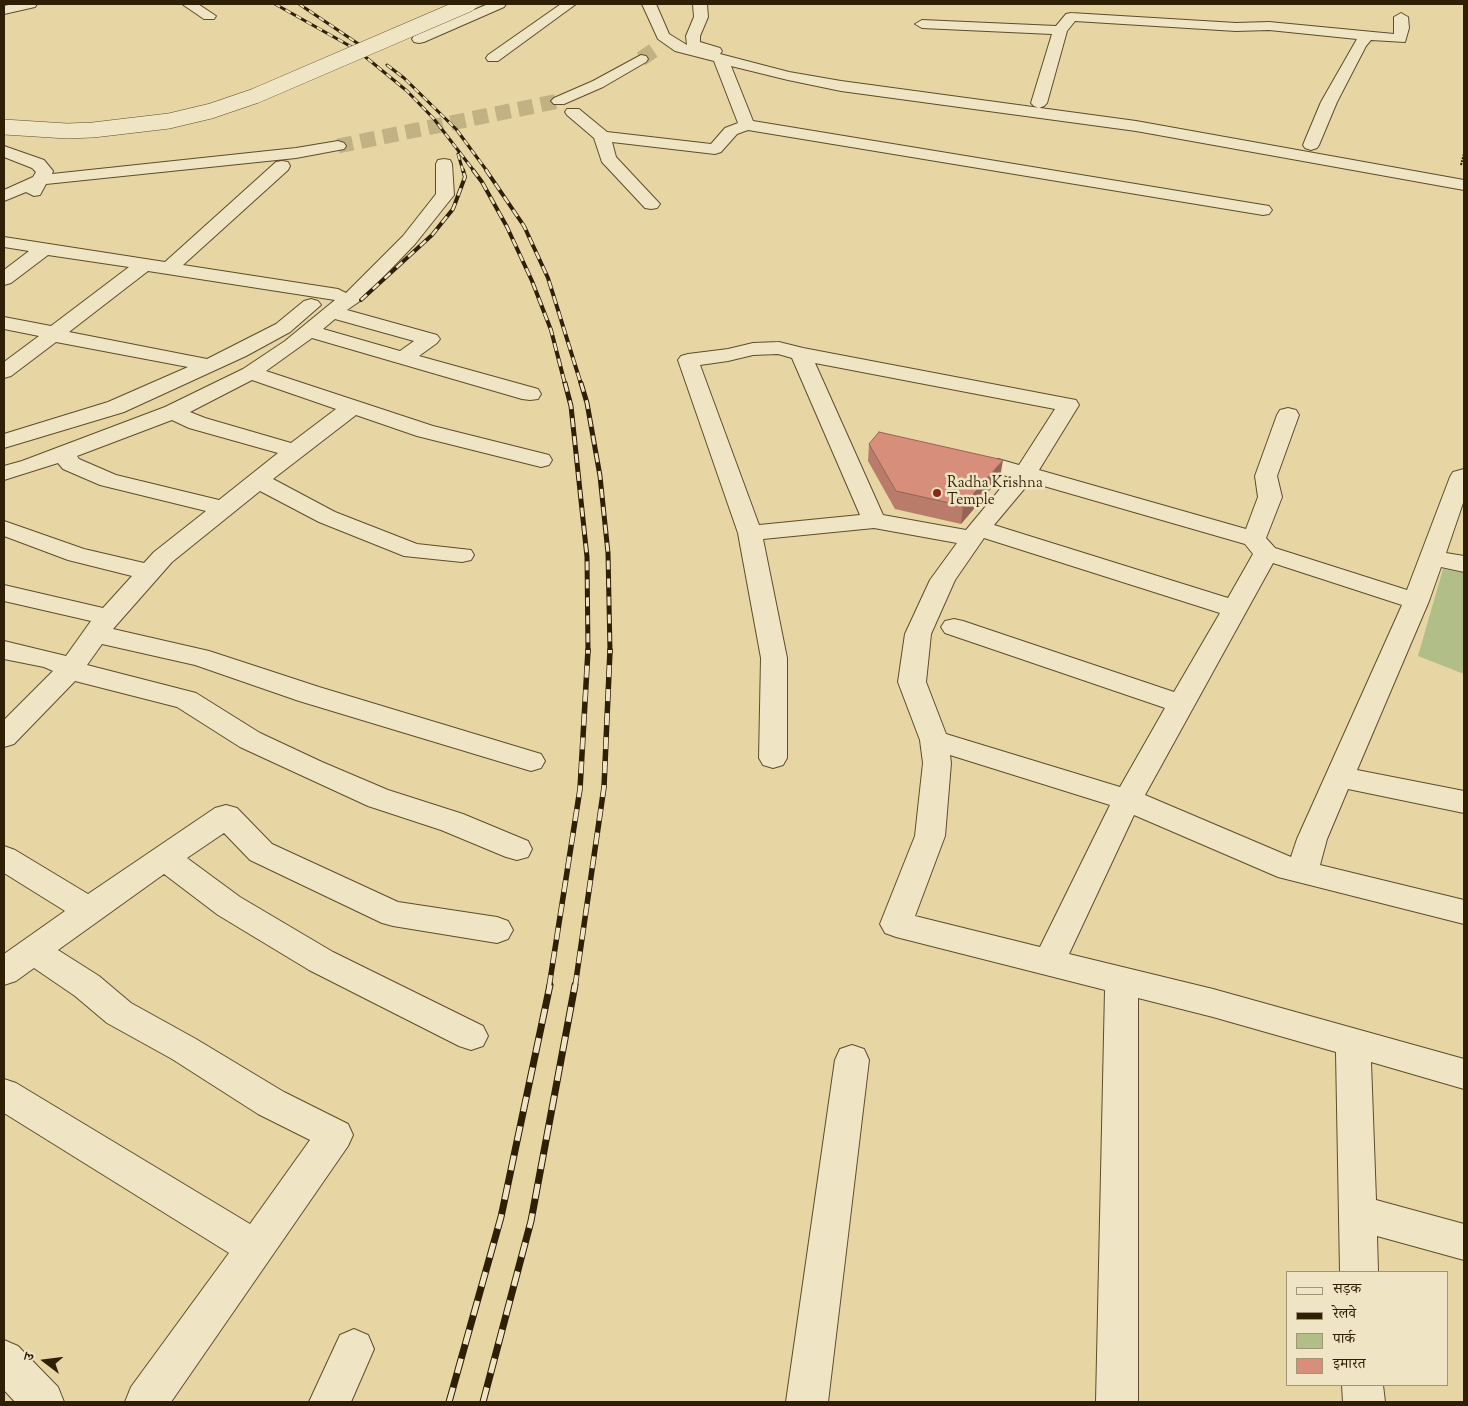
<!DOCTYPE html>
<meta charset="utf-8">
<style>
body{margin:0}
#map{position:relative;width:1468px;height:1406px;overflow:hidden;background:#e7d6a3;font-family:"Sorts Mill Goudy","Noto Serif Devanagari",serif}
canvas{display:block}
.frame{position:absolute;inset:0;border:5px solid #2f1f05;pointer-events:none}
.legend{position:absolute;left:1286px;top:1271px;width:162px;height:115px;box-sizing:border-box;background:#efe4c3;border:1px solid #a29577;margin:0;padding:6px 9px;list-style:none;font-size:15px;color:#2f1f05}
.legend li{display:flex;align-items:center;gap:10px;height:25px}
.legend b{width:25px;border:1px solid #a29577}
.north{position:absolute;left:20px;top:1336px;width:50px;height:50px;-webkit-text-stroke:4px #efe4c3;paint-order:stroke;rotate:285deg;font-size:14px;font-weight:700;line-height:20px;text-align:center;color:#2f1f05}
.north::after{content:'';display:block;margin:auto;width:18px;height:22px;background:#2f1f05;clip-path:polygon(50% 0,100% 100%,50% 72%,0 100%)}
</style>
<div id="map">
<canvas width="1468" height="1406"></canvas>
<div class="frame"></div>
<ul class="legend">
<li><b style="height:6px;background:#efe4c3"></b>सड़क</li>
<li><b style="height:6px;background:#2f1f05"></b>रेलवे</li>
<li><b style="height:14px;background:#b2be88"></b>पार्क</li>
<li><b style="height:14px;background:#d78f7b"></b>इमारत</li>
</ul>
<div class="north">उ</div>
</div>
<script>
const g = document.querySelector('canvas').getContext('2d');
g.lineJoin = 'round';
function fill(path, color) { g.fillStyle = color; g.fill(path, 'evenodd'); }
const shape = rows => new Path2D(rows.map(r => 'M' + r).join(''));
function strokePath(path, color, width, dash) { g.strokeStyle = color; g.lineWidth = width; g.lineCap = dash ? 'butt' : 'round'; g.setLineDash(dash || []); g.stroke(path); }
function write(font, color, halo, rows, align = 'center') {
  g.font = font + ' "Sorts Mill Goudy",serif'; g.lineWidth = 5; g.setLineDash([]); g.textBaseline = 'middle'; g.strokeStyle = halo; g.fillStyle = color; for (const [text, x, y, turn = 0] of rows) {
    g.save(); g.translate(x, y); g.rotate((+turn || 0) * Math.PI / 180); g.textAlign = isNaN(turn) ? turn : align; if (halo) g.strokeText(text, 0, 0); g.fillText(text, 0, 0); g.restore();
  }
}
const green = shape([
 [1443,569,1464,573,1464,674,1418,656]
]);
const minorTunnel = shape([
 [641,59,657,48],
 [338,146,559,101]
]);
const path = shape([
 [1461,165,1464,154]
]);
const minor = shape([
 [13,4,37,4,35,7,4,14,4,6,13,4],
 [182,4,198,4,216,16,214,19,204,19,182,4],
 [488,4,506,4,504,7,424,42,419,43,414,42,412,39,414,36,488,4],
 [561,4,576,4,498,61,488,61,486,58,488,55,561,4],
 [642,4,656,4,669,34,687,45,686,36,694,17,693,4,707,4,708,17,700,36,700,42,720,48,722,51,720,54,789,72,841,81,1136,121,1464,180,1464,190,1136,131,841,91,788,80,731,66,753,121,1263,205,1269,206,1272,210,1269,214,1263,215,748,130,737,134,721,152,715,154,612,142,616,157,660,204,657,208,651,209,645,208,602,162,594,138,567,115,565,112,567,109,579,109,607,132,711,144,725,128,738,123,714,61,675,51,658,39,642,4],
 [1071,13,1236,23,1269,22,1394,34,1394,17,1401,13,1408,17,1409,28,1405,42,1371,40,1366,46,1337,102,1319,145,1317,148,1311,150,1305,148,1303,145,1321,102,1357,39,1269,30,1236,31,1075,21,1067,31,1047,103,1044,106,1039,108,1034,106,1031,103,1052,34,922,28,915,24,922,20,1056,26,1066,14,1071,13],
 [641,55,646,56,648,59,646,62,603,87,564,104,554,104,551,101,554,98,593,81,641,55],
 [338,141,344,143,346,146,344,149,296,158,46,184,40,195,34,196,26,192,4,201,4,190,33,177,36,172,32,168,4,157,4,146,44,160,53,171,52,174,296,148,338,141],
 [444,159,450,160,452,164,454,195,415,244,360,301,347,310,437,335,440,339,437,343,419,356,538,389,541,394,538,399,530,400,522,399,312,338,266,371,433,426,549,455,552,460,549,465,541,467,417,436,356,415,273,479,335,512,417,544,471,550,474,555,471,560,462,562,404,556,319,522,260,491,172,562,113,629,209,651,319,687,541,754,545,761,541,768,531,771,521,768,299,701,195,665,102,644,87,665,196,693,260,733,322,762,388,790,463,814,528,841,532,849,528,857,517,860,506,857,441,830,368,806,240,747,177,707,75,681,14,744,4,747,4,720,53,671,44,667,4,659,4,641,66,656,91,621,4,601,4,585,103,608,132,576,68,560,4,536,4,521,84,549,144,563,154,552,206,511,100,485,63,469,58,463,4,480,4,466,22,461,165,407,243,369,285,341,335,300,148,271,69,332,207,359,276,324,304,301,311,299,318,301,321,305,290,332,246,356,124,412,4,448,4,434,108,402,188,367,56,342,11,376,4,378,4,362,39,336,4,329,4,317,51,326,129,267,48,255,11,283,4,285,4,270,29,251,4,247,4,237,165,262,276,162,282,161,288,162,290,166,288,170,183,265,338,289,346,293,403,236,436,194,436,164,438,160,444,159],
 [335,319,414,341,400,351,323,329,335,319],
 [252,380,336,409,291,443,205,418,190,412,252,380],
 [172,420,189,428,278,453,219,500,116,475,79,459,77,456,172,420],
 [779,342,803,348,1076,400,1079,405,1039,470,1246,529,1258,497,1255,476,1277,415,1280,410,1288,408,1296,410,1299,415,1277,476,1282,497,1266,538,1275,548,1407,590,1450,477,1453,472,1464,469,1464,500,1446,553,1464,556,1464,572,1441,567,1429,601,1357,770,1464,791,1464,813,1348,789,1327,839,1320,865,1464,900,1464,924,1278,877,1134,815,1069,954,1213,989,1464,1059,1464,1089,1371,1062,1376,1200,1464,1224,1464,1260,1377,1236,1378,1272,1340,1272,1336,1052,1213,1017,1138,998,1138,1402,1096,1402,1105,990,896,937,885,933,880,924,915,836,923,763,920,740,898,682,905,634,930,580,957,543,874,528,763,539,787,658,787,758,783,765,773,768,763,765,759,758,761,658,738,533,678,360,681,356,688,354,728,349,753,343,779,342],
 [778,354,792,358,860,515,759,525,700,365,728,361,753,355,778,354],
 [815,363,1055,409,1019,465,998,459,990,461,987,466,990,471,1010,477,966,530,883,515,815,363],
 [1030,482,1245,544,1253,554,1228,598,994,525,1030,482],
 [984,538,1220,613,1174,692,963,621,954,619,945,621,941,627,945,633,1165,708,1120,787,946,734,926,682,931,634,955,580,984,538],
 [1273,563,1402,605,1297,839,1291,857,1145,795,1273,563],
 [950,755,1110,805,1040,947,915,916,945,836,951,763,950,755],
 [226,805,237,808,272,844,398,902,497,917,508,921,513,930,508,939,497,943,393,926,382,923,250,860,224,833,187,858,240,897,333,952,483,1026,488,1036,483,1046,471,1050,459,1046,309,970,218,915,164,874,58,950,99,976,131,1003,196,1039,284,1092,348,1124,353,1135,348,1146,171,1402,125,1402,131,1387,229,1253,4,1113,4,1079,16,1083,250,1224,310,1140,258,1114,172,1059,107,1023,75,996,34,968,16,981,4,985,4,954,65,911,4,873,4,846,15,850,88,894,215,808,226,805],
 [852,1045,864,1049,869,1060,828,1402,786,1402,835,1060,840,1049,852,1045],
 [354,1329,368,1335,374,1349,351,1402,309,1402,340,1335,354,1329],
 [4,1340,18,1346,58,1387,64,1402,15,1402,4,1390,4,1340],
 [1342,1385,1383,1385,1385,1402,1343,1402,1342,1385]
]);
const railFar4 = shape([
 [275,4,357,50,407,91,434,119,474,171],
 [299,4,363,47],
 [387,65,404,78,456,129,487,171],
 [458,154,463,171]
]);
const railFar3 = shape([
 [473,170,482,182,507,227,532,281,551,330,565,384],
 [486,170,524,226,548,278,581,384],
 [361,300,432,235,453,209,465,177,463,170]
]);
const railFar2 = shape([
 [565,383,571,406,587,557,588,652],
 [581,383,587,403,600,476,608,553,610,652]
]);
const railFar1 = shape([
 [549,987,580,789,588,650],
 [575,987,604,787,610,650]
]);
const rail = shape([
 [449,1402,501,1217,550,985],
 [483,1402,531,1221,575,985]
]);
const minorBridge = shape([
 [4,127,67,131,93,130,169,121,211,111,255,96,469,4]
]);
const wall = shape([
 [869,444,1000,478,961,524,895,509,868,461]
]);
const shadedWall = shape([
 [1003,460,1000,478,961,524,963,506]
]);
const building = shape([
 [879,432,1003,460,963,506,896,491,869,444,879,432]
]);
const markers = [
 [937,493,5,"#8f2418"]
];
const poiNames = [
 ["Radha Krishna",947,484],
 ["Temple",947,501]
];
fill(green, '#b2be88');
strokePath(minorTunnel, '#c2b183', 15, [15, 8]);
strokePath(minor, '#5d4d2c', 2);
strokePath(path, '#2f1f05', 2, [2, 1]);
fill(minor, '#efe4c3');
strokePath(railFar4, '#2f1f05', 3);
strokePath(railFar3, '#2f1f05', 4);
strokePath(railFar2, '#2f1f05', 5);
strokePath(railFar1, '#2f1f05', 5.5);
strokePath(rail, '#2f1f05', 7);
strokePath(railFar4, '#efe4c3', 2, [6]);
strokePath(railFar3, '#efe4c3', 2.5, [8]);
strokePath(railFar2, '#efe4c3', 3, [9]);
strokePath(railFar1, '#efe4c3', 4, [12]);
strokePath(rail, '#efe4c3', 5, [15]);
strokePath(minorBridge, '#5d4d2c', 16, []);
strokePath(minorBridge, '#efe4c3', 15);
fill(wall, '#b97b6a');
fill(shadedWall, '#966456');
fill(building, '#d78f7b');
strokePath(building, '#966456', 1);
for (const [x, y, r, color] of markers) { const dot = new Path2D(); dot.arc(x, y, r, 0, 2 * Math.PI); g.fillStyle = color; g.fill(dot); strokePath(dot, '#efe4c3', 2); }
write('15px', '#2f1f05', '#efe4c3', poiNames, 'left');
</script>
